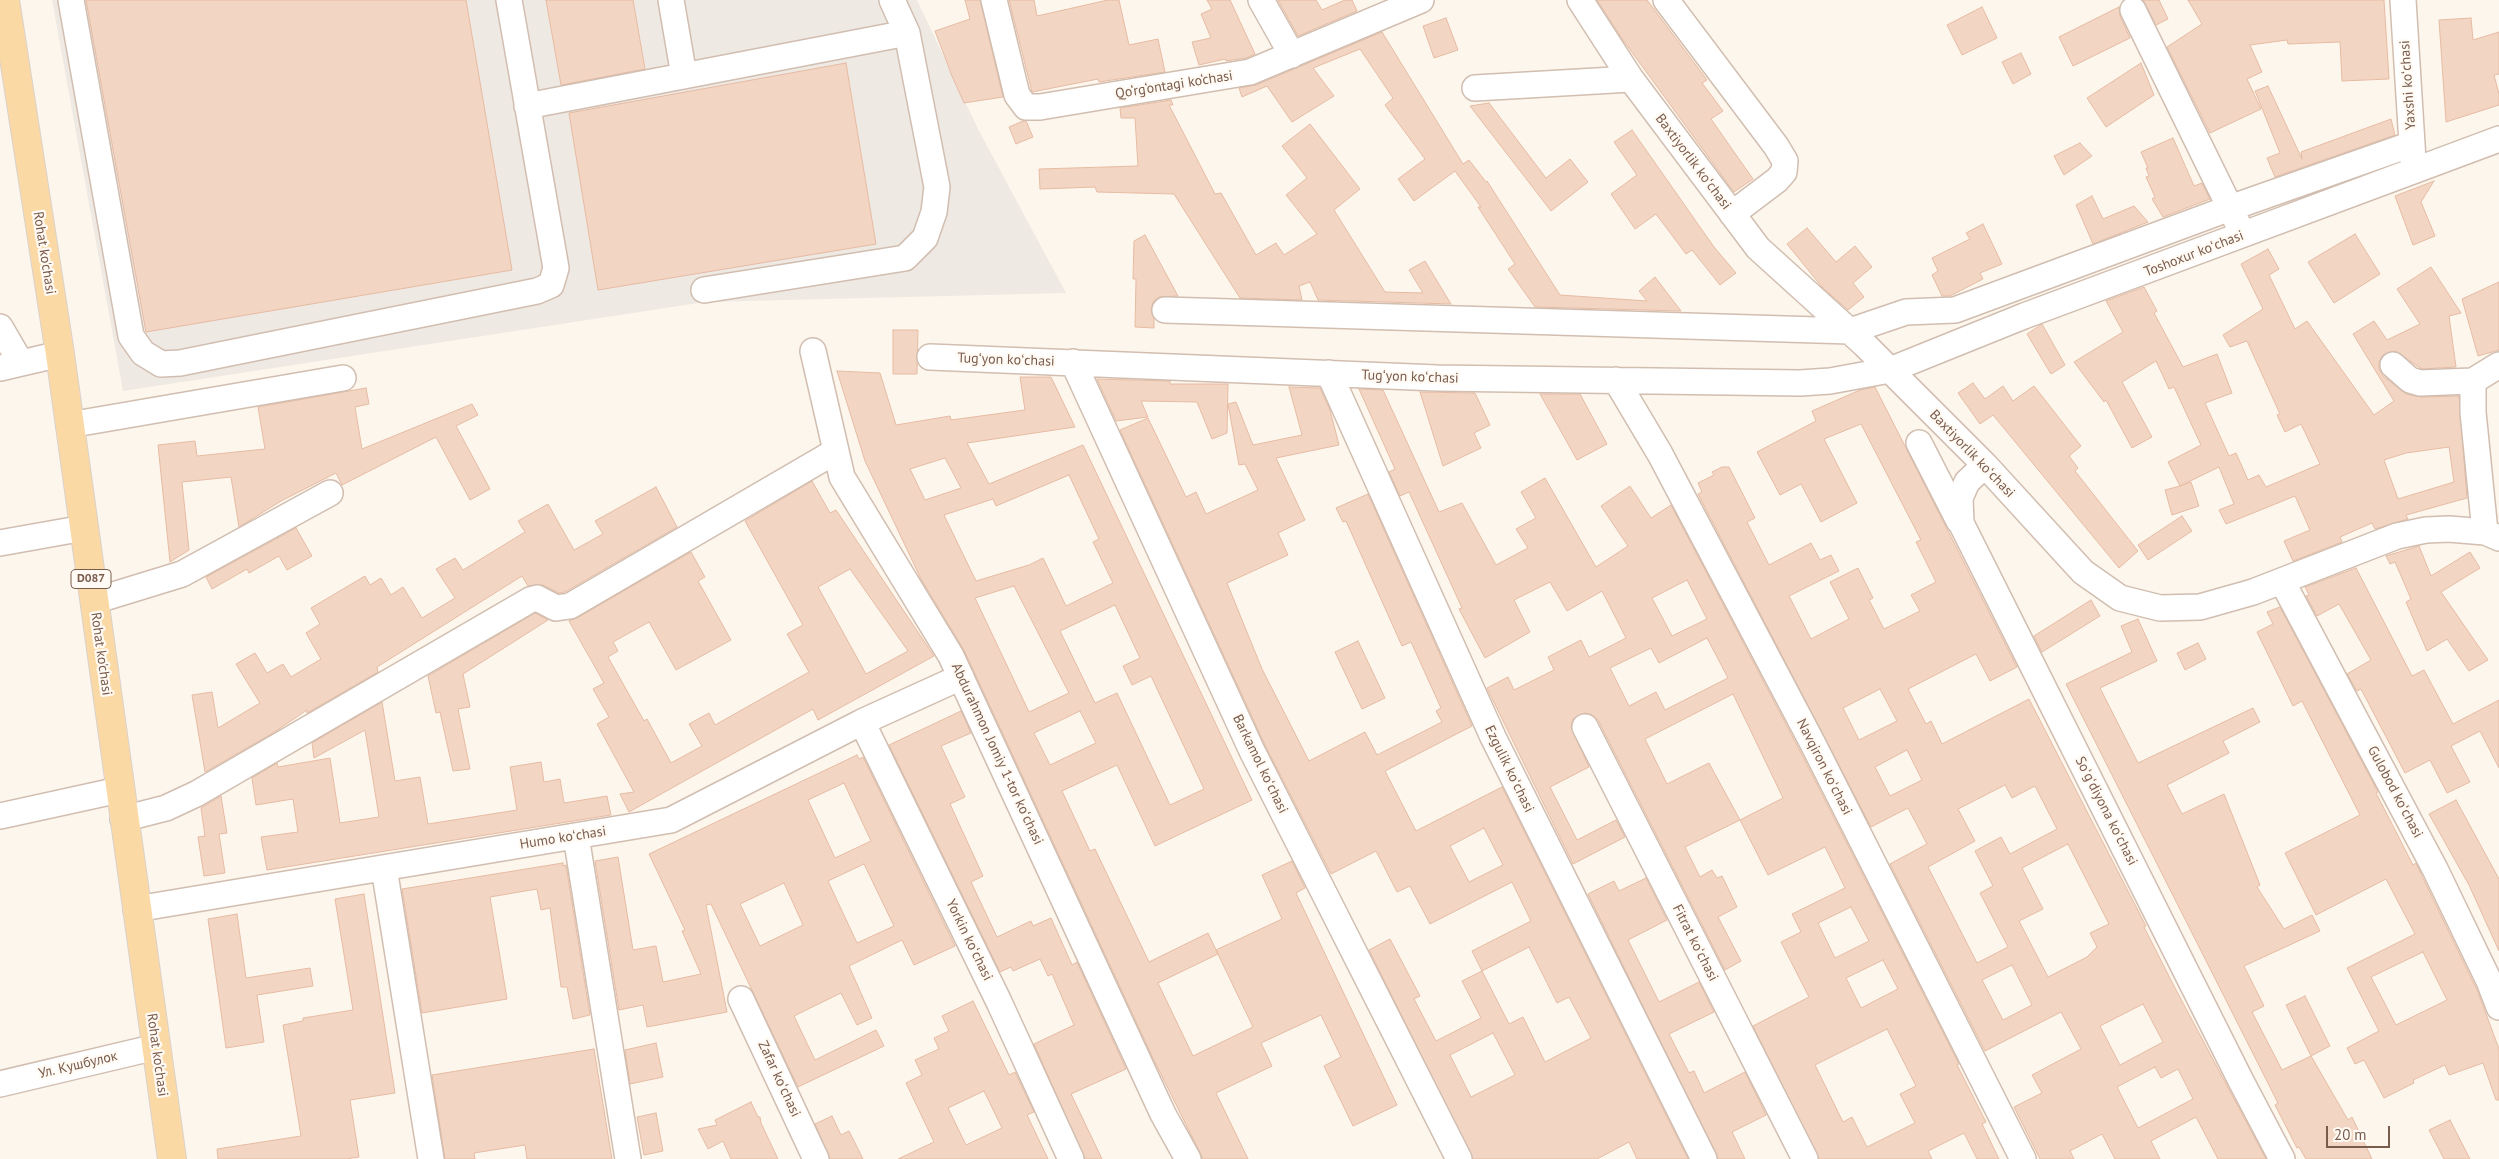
<!DOCTYPE html>
<meta charset="utf-8">
<style>
body{margin:0}
#map{position:relative;width:2499px;height:1159px;overflow:hidden;background:#fdf6ec;font-family:"PT Sans",sans-serif}
canvas{display:block}
.scale{position:absolute;left:2326px;top:1126px;width:64px;height:22px;box-sizing:border-box;border:2px solid #7a5c4d;border-top:0;padding-left:6px;font-size:15px;line-height:18px;white-space:nowrap;color:#7a5c4d;-webkit-text-stroke:4px #fffaf3;paint-order:stroke}
</style>
<div id="map">
<canvas width="2499" height="1159"></canvas>
<div class="scale">20 m</div>
</div>
<script>
const g = document.querySelector('canvas').getContext('2d');
g.lineJoin = 'round';
function fill(path, color) { g.fillStyle = color; g.fill(path, 'evenodd'); }
const shape = rows => new Path2D(rows.map(r => 'M' + r).join(''));
function strokePath(path, color, width, dash) { g.strokeStyle = color; g.lineWidth = width; g.lineCap = dash ? 'butt' : 'round'; g.setLineDash(dash || []); g.stroke(path); }
function write(font, color, halo, rows, align = 'center') {
  g.font = font + ' "PT Sans",sans-serif'; g.lineWidth = 4.5; g.setLineDash([]); g.textBaseline = 'middle'; g.strokeStyle = halo; g.fillStyle = color; for (const [text, x, y, turn = 0] of rows) {
    g.save(); g.translate(x, y); g.rotate((+turn || 0) * Math.PI / 180); g.textAlign = isNaN(turn) ? turn : align; if (halo) g.strokeText(text, 0, 0); g.fillText(text, 0, 0); g.restore();
  }
}
const industrial = shape([
 [52,0,917,0,978,129,1066,293,705,302,123,391]
]);
const building = shape([
 [86,0,466,0,512,270,146,332,86,0],
 [546,0,633,0,645,69,561,85,546,0],
 [965,0,980,0,1003,97,964,103,952,76,935,31,970,19,965,0],
 [1009,0,1034,0,1037,16,1108,0,1119,0,1129,45,1158,39,1165,72,1099,82,1098,79,1032,92,1009,0],
 [1207,0,1230,0,1255,54,1246,58,1226,61,1225,59,1199,65,1192,42,1211,38,1201,14,1212,9,1207,0],
 [1278,0,1316,0,1322,10,1345,0,1352,0,1357,11,1298,36,1278,0],
 [1597,0,1647,0,1707,80,1702,83,1723,111,1711,119,1753,179,1734,192,1623,40,1597,0],
 [2143,0,2159,0,2168,19,2156,25,2143,0],
 [2188,0,2384,0,2389,79,2342,81,2340,42,2288,44,2287,40,2250,45,2262,72,2247,79,2261,109,2210,133,2167,47,2202,24,2188,0],
 [1982,7,1997,38,1962,55,1947,25,1982,7],
 [2119,7,2120,16,2130,38,2073,66,2059,37,2119,7],
 [1446,18,1458,50,1434,58,1423,26,1446,18],
 [2471,18,2473,40,2499,32,2499,74,2494,75,2499,94,2499,105,2446,122,2439,20,2471,18],
 [1382,32,1463,164,1469,160,1486,182,1487,181,1560,295,1647,301,1639,291,1655,277,1681,311,1535,307,1508,269,1515,264,1478,207,1481,207,1455,171,1414,201,1398,179,1425,159,1385,105,1393,98,1360,49,1313,68,1334,96,1292,122,1267,86,1242,97,1239,88,1256,85,1382,32],
 [2021,53,2031,74,2013,84,2002,62,2021,53],
 [846,63,876,244,598,290,569,113,846,63],
 [2141,63,2154,95,2106,127,2087,98,2141,63],
 [2268,86,2302,159,2301,152,2391,119,2395,135,2275,177,2267,158,2280,153,2255,91,2268,86],
 [1171,100,1173,105,1169,105,1215,194,1221,193,1256,255,1276,243,1284,255,1317,234,1286,195,1307,178,1282,146,1310,124,1360,189,1334,210,1385,292,1423,293,1409,270,1425,261,1451,304,1318,300,1310,282,1299,286,1302,300,1240,298,1174,194,1097,192,1095,187,1040,189,1039,169,1138,166,1135,118,1121,118,1120,108,1171,100],
 [1489,103,1546,178,1570,159,1588,182,1551,211,1470,106,1489,103],
 [1023,121,1026,121,1033,137,1016,144,1009,127,1023,121],
 [1632,130,1714,247,1736,273,1720,285,1692,250,1686,254,1656,214,1635,229,1611,194,1637,175,1614,142,1632,130],
 [2173,138,2194,186,2202,183,2210,199,2163,217,2152,199,2155,197,2146,177,2149,176,2146,168,2148,168,2141,152,2173,138],
 [2080,143,2092,156,2064,175,2054,156,2080,143],
 [2434,181,2421,202,2435,236,2413,245,2395,196,2434,181],
 [2092,196,2103,219,2134,206,2148,222,2093,244,2076,205,2092,196],
 [1983,224,2002,264,1980,273,1983,279,1950,296,1942,296,1932,275,1938,271,1932,258,1970,239,1966,233,1983,224],
 [1807,228,1836,262,1855,246,1872,267,1853,283,1864,297,1848,310,1822,287,1787,244,1807,228],
 [2355,234,2380,274,2334,303,2308,262,2355,234],
 [1145,235,1178,296,1159,297,1153,302,1151,310,1154,319,1154,328,1135,327,1136,279,1133,279,1134,241,1145,235],
 [2268,249,2279,269,2269,275,2295,329,2307,321,2374,415,2394,401,2353,334,2374,321,2387,340,2420,324,2397,289,2431,267,2461,313,2449,316,2456,367,2422,369,2395,351,2383,355,2379,362,2379,369,2383,376,2406,394,2421,397,2459,396,2467,498,2406,515,2408,519,2375,529,2372,523,2340,537,2342,542,2293,561,2284,541,2310,530,2295,496,2226,524,2219,510,2234,504,2219,467,2180,486,2191,482,2199,506,2172,515,2165,490,2180,486,2168,462,2201,445,2174,387,2169,389,2156,361,2122,382,2152,437,2132,448,2106,400,2104,402,2074,362,2123,332,2106,301,2144,287,2157,311,2154,313,2183,367,2217,354,2232,393,2205,403,2229,456,2236,453,2248,480,2259,475,2266,487,2320,464,2301,424,2285,432,2277,415,2280,414,2247,341,2230,347,2223,335,2263,309,2241,264,2268,249],
 [2449,447,2454,482,2398,499,2384,460,2406,453,2449,447],
 [2499,282,2499,350,2478,356,2462,299,2499,282],
 [2042,324,2065,365,2051,374,2027,334,2042,324],
 [893,330,918,330,917,374,893,374,893,330],
 [837,371,880,373,896,425,950,416,951,420,1025,410,1020,377,1051,377,1075,427,967,443,989,484,1083,445,1252,800,1155,846,1117,765,1062,791,1090,851,1095,849,1149,962,1208,933,1218,954,1158,983,1193,1056,1253,1027,1216,950,1282,919,1262,875,1292,861,1305,888,1296,893,1397,1105,1353,1126,1324,1066,1341,1057,1321,1015,1261,1043,1272,1066,1216,1093,1248,1159,1203,1159,1152,1056,964,650,921,579,865,461,837,371],
 [945,458,961,488,925,500,910,469,945,458],
 [1069,475,1099,539,1093,542,1113,583,1066,606,1043,558,1029,565,976,581,944,515,993,499,996,506,1069,475],
 [1014,586,1069,693,1029,712,975,598,1014,586],
 [1115,605,1140,658,1123,666,1132,685,1151,676,1204,789,1170,805,1117,693,1095,703,1060,631,1115,605],
 [1080,711,1096,743,1050,765,1034,733,1080,711],
 [1097,379,1170,381,1170,384,1228,384,1227,433,1212,439,1197,402,1141,401,1148,417,1116,421,1097,379],
 [1973,383,1985,399,2003,386,2013,401,2034,386,2081,446,2069,456,2078,468,2075,471,2138,551,2119,568,1993,415,1980,424,1958,393,1973,383],
 [1289,387,1320,388,1330,410,1339,445,1276,458,1305,520,1278,533,1288,555,1227,583,1262,669,1309,761,1365,732,1377,755,1442,722,1436,711,1441,708,1411,642,1402,646,1346,521,1343,522,1336,508,1368,494,1472,726,1385,771,1416,831,1502,787,1688,1159,1637,1159,1629,1142,1597,1159,1473,1159,1369,950,1390,939,1420,996,1414,999,1436,1041,1481,1018,1462,981,1482,971,1472,951,1531,921,1512,882,1430,924,1410,886,1397,892,1376,851,1331,874,1265,745,1120,430,1148,418,1186,497,1196,492,1206,514,1258,490,1245,464,1239,465,1228,404,1236,402,1253,445,1302,435,1289,387],
 [1484,828,1503,865,1469,882,1450,846,1484,828],
 [1529,947,1557,1003,1569,997,1591,1038,1545,1062,1523,1017,1509,1024,1482,971,1529,947],
 [1493,1033,1515,1075,1471,1097,1450,1055,1493,1033],
 [1875,387,2017,667,1990,681,1976,654,1908,689,1926,724,1931,721,1942,744,2029,699,2146,926,2144,927,2175,988,2266,1159,2218,1159,2196,1117,2151,1141,2160,1159,2115,1159,2102,1134,2070,1151,2074,1159,2040,1159,2014,1107,2042,1093,2032,1075,2081,1049,2061,1012,1985,1051,1890,864,1927,844,1908,808,1871,827,1698,494,1702,492,1698,483,1714,475,1712,472,1722,467,1729,467,1755,518,1747,522,1769,565,1811,543,1820,560,1831,555,1839,571,1789,596,1811,639,1849,619,1830,582,1858,568,1873,598,1869,600,1884,629,1920,611,1911,595,1936,582,1916,542,1921,540,1861,424,1824,439,1857,503,1821,522,1801,484,1780,495,1757,452,1816,421,1812,411,1860,390,1875,387],
 [1880,689,1897,721,1859,740,1843,708,1880,689],
 [1907,750,1922,780,1890,796,1875,767,1907,750],
 [2005,785,2012,798,2035,786,2057,829,2010,854,2001,837,1975,851,1993,886,1980,893,2008,947,1977,963,1928,867,1975,841,1958,809,2005,785],
 [2068,844,2109,924,2090,933,2097,947,2087,957,2048,977,2019,921,2043,909,2022,868,2068,844],
 [2012,965,2032,1005,2003,1020,1982,980,2012,965],
 [2143,1004,2163,1042,2120,1065,2100,1026,2143,1004],
 [2155,1067,2161,1078,2178,1069,2193,1099,2138,1128,2117,1087,2155,1067],
 [366,388,369,404,355,407,362,449,472,404,478,415,456,426,490,489,470,500,436,437,342,485,336,473,281,501,239,527,231,477,182,482,189,550,170,562,158,445,195,441,197,456,265,449,258,407,366,388],
 [1359,389,1383,390,1439,512,1462,503,1496,565,1528,548,1516,529,1536,518,1521,492,1545,478,1596,567,1628,546,1601,506,1630,486,1651,518,1671,505,1800,751,1959,1064,1957,1065,1986,1122,1982,1124,1999,1159,1977,1159,1964,1133,1928,1151,1932,1159,1819,1159,1753,1026,1809,997,1781,942,1801,932,1792,914,1845,888,1825,847,1768,875,1740,820,1685,847,1700,877,1712,870,1717,878,1722,876,1737,907,1718,917,1741,961,1725,970,1598,720,1592,715,1585,713,1573,719,1571,727,1589,767,1550,787,1577,840,1616,820,1625,837,1573,864,1487,688,1508,677,1514,690,1554,670,1548,657,1581,640,1589,657,1626,638,1602,591,1567,611,1550,582,1514,600,1530,632,1485,658,1459,609,1462,608,1409,492,1400,496,1389,472,1395,469,1359,389],
 [1687,580,1707,619,1672,636,1652,598,1687,580],
 [1707,638,1728,678,1665,710,1656,692,1629,706,1610,668,1651,648,1659,663,1707,638],
 [1733,694,1783,798,1740,820,1709,763,1667,784,1645,739,1733,694],
 [1851,907,1869,941,1835,958,1818,923,1851,907],
 [1883,960,1898,989,1861,1008,1846,978,1883,960],
 [1887,1029,1916,1086,1900,1094,1915,1123,1867,1147,1852,1117,1843,1122,1815,1065,1887,1029],
 [1420,392,1475,393,1490,425,1474,433,1481,448,1443,466,1420,392],
 [1540,394,1580,394,1607,444,1577,460,1540,394],
 [812,481,830,513,836,510,934,656,818,720,813,709,629,812,620,794,634,792,597,724,609,717,593,689,604,683,569,621,577,618,691,552,705,577,698,581,731,640,676,670,649,622,613,642,618,651,608,657,644,721,647,719,671,763,702,746,689,724,709,713,715,725,809,672,787,634,803,625,745,521,812,481],
 [850,569,908,651,866,674,818,587,850,569],
 [656,487,677,527,565,592,559,593,543,585,528,586,522,576,377,667,378,672,307,713,307,710,273,733,205,772,192,695,212,692,218,728,260,703,236,664,255,653,267,673,283,664,291,677,321,659,306,633,320,624,311,608,365,576,370,585,381,578,391,595,403,587,422,618,455,598,436,569,455,558,463,570,525,532,518,521,548,504,574,550,603,534,595,521,656,487],
 [2182,516,2192,531,2148,560,2138,545,2182,516],
 [296,528,312,556,287,570,279,556,249,573,247,569,212,589,206,577,296,528],
 [2419,546,2431,576,2470,552,2480,568,2441,592,2488,660,2469,671,2447,639,2427,651,2406,602,2411,599,2395,562,2390,564,2386,556,2419,546],
 [2356,568,2412,676,2424,670,2453,724,2499,700,2499,768,2480,731,2451,746,2470,782,2447,793,2430,760,2405,773,2361,689,2357,691,2347,674,2371,660,2339,604,2317,616,2306,596,2309,595,2305,587,2356,568],
 [2091,600,2100,616,2042,652,2034,636,2091,600],
 [2280,607,2378,792,2376,793,2413,865,2416,863,2422,876,2478,992,2499,1049,2499,1100,2496,1100,2483,1063,2449,1075,2445,1065,2413,1080,2414,1083,2384,1098,2364,1060,2355,1064,2347,1048,2379,1031,2347,968,2415,934,2386,879,2316,915,2285,853,2360,815,2302,701,2293,706,2257,632,2273,624,2267,612,2280,607],
 [2423,952,2447,1000,2396,1025,2371,977,2423,952],
 [535,613,548,620,463,674,470,707,458,709,470,769,453,771,440,712,436,713,428,676,535,613],
 [2138,619,2157,661,2100,688,2138,763,2253,708,2260,722,2223,741,2229,753,2167,785,2182,814,2224,794,2260,885,2257,887,2284,929,2312,915,2320,931,2244,966,2264,1006,2252,1012,2282,1070,2311,1056,2348,1120,2352,1117,2372,1159,2306,1159,2299,1147,2297,1148,2275,1105,2278,1103,2066,684,2132,652,2121,626,2138,619],
 [1358,641,1385,698,1362,709,1335,652,1358,641],
 [2198,643,2206,659,2185,670,2177,653,2198,643],
 [382,702,395,781,420,777,428,824,517,810,510,767,541,762,544,782,560,779,564,803,607,796,611,815,267,870,261,837,298,832,293,799,256,805,252,778,277,763,278,767,330,758,340,823,379,817,365,730,314,758,312,743,382,702],
 [961,711,971,733,941,746,965,797,950,804,983,876,971,882,997,937,1031,921,1033,926,1051,918,1072,965,1077,962,1126,1069,1071,1094,1102,1159,1085,1159,1034,1044,1074,1025,1052,974,1048,976,1040,959,1013,971,1011,967,1000,972,889,745,961,711],
 [857,755,859,759,863,757,955,946,914,965,902,940,849,966,872,1018,857,1025,841,993,794,1016,815,1060,876,1030,884,1046,798,1087,711,904,706,905,727,1012,647,1027,643,1005,619,1010,595,861,618,857,633,950,656,946,663,982,701,974,682,931,685,930,649,854,857,755],
 [844,783,871,841,835,858,808,800,844,783],
 [864,864,894,926,857,943,828,881,864,864],
 [784,883,803,925,760,946,740,904,784,883],
 [221,796,227,833,219,834,225,873,204,876,198,837,205,836,201,808,221,796],
 [2456,800,2499,879,2499,951,2469,885,2429,814,2456,800],
 [563,863,563,866,566,865,590,1015,573,1019,567,987,561,987,550,908,541,910,537,889,490,897,507,999,422,1013,402,889,563,863],
 [1646,878,1667,920,1628,940,1659,1002,1699,982,1714,1012,1669,1034,1689,1073,1694,1071,1704,1093,1745,1072,1766,1115,1732,1132,1745,1159,1718,1159,1588,894,1614,881,1619,891,1646,878],
 [364,894,395,1093,350,1100,359,1157,346,1159,218,1159,217,1149,301,1136,283,1025,303,1021,303,1018,353,1010,335,899,364,894],
 [237,914,246,978,310,968,313,986,257,995,264,1042,226,1048,208,919,237,914],
 [2305,996,2330,1046,2311,1056,2286,1005,2305,996],
 [973,1001,1009,1075,1015,1072,1034,1112,1027,1115,1048,1159,898,1159,934,1142,906,1083,922,1075,915,1060,939,1049,934,1038,949,1031,942,1016,973,1001],
 [984,1091,1002,1128,966,1145,948,1108,984,1091],
 [656,1043,663,1077,630,1084,625,1050,656,1043],
 [594,1049,612,1159,527,1159,525,1145,474,1153,475,1159,445,1159,432,1075,594,1049],
 [751,1102,758,1117,760,1117,761,1123,778,1159,731,1159,723,1141,708,1149,698,1129,717,1125,715,1120,751,1102],
 [656,1113,663,1151,644,1155,637,1117,656,1113],
 [832,1116,841,1135,849,1131,863,1159,830,1159,815,1124,832,1116],
 [2450,1120,2470,1159,2444,1159,2429,1130,2450,1120]
]);
const minor = shape([
 [71,0,131,336,143,353,161,364,180,363,537,291,551,285,556,268,509,0],
 [671,0,684,76],
 [994,0,1017,95,1026,107,1040,107,1250,72,1421,0],
 [1261,0,1292,55],
 [1580,0,1631,79,1758,248,1865,345,1985,465,2083,572,2120,598,2160,608,2200,607,2253,592,2397,536,2426,530,2449,529,2485,532,2499,538],
 [1666,0,1776,146,1785,161,1784,172,1777,180,1732,214],
 [2403,0,2413,160],
 [2133,10,2237,222],
 [1475,88,1631,79],
 [527,106,907,33],
 [704,290,905,258,925,238,934,212,937,187,907,33,892,0],
 [1165,310,1850,331,1906,312,1955,310,2230,208,2412,144],
 [0,327,21,363],
 [813,351,842,477,951,656,1163,1114,1188,1159],
 [930,357,1437,378,1800,383,1830,381,1890,370,2024,316,2499,139],
 [1073,362,1252,751,1459,1159],
 [2393,365,2410,380,2420,383,2473,381],
 [0,368,60,354],
 [1329,373,1493,737,1704,1159],
 [1616,380,1660,454,1813,744,2023,1159],
 [69,425,343,378],
 [1919,443,1959,521],
 [1985,465,1967,482,1960,498,1961,523,2241,1081,2282,1159],
 [2485,532,2473,412,2473,381,2499,365],
 [0,543,84,528],
 [2282,581,2435,869,2489,981,2499,1007],
 [94,601,182,574,330,493],
 [862,722,999,1002,1071,1159],
 [1585,727,1805,1159],
 [0,816,119,790],
 [123,819,166,808,196,794,530,600,537,598,556,608,570,606,836,451],
 [576,836,628,1159],
 [384,868,431,1159],
 [136,909,671,820,862,722,961,677],
 [741,999,816,1159],
 [0,1084,156,1047]
]);
const major = shape([
 [5,0,60,354,172,1159]
]);
const shields = [
 [91,579,40]
];
const shieldNames = [
 ["D087",91,579]
];
const streetNames = [
 ["Qo‘rg‘ontagi ko‘chasi",1174,85,-9],
 ["Yaxshi koʻchasi",2408,85,-94],
 ["Baxtiyorlik koʻchasi",1693,162,53],
 ["Rohat ko'chasi",44,253,81],
 ["Toshoxur koʻchasi",2194,254,-21],
 ["Tugʻyon koʻchasi",1006,360,2],
 ["Tugʻyon koʻchasi",1410,377,2],
 ["Baxtiyorlik koʻchasi",1972,454,46],
 ["Rohat ko'chasi",101,654,82],
 ["Abdurahmon Jomiy 1-tor koʻchasi",997,754,65],
 ["Barkamol koʻchasi",1260,764,64],
 ["Navqiron koʻchasi",1824,767,63],
 ["Ezgulik koʻchasi",1509,769,64],
 ["Gulobod koʻchasi",2395,792,62],
 ["Soʻgʻdiyona koʻchasi",2106,811,63],
 ["Humo koʻchasi",563,838,-9],
 ["Yorkin koʻchasi",969,940,64],
 ["Fitrat koʻchasi",1695,943,63],
 ["Rohat ko'chasi",157,1055,82],
 ["Ул. Кушбулок",78,1065,-13],
 ["Zafar koʻchasi",779,1079,65]
];
fill(industrial, '#efe9e4');
fill(building, '#f3d5c3');
strokePath(building, '#e6bba3', 1);
strokePath(minor, '#d1beb0', 28);
strokePath(major, '#dad1cd', 30);
strokePath(minor, '#fff', 25);
strokePath(major, '#fbd9a5', 28);
for (const [x, y, w] of shields) { const box = new Path2D(); box.roundRect(x - w / 2, y - 9.5, w, 19, 4); g.fillStyle = '#fffaf3'; g.fill(box); strokePath(box, '#7a5c4d', 1); }
write('bold 12px', '#7a5c4d', null, shieldNames);
write('14px', '#7a5c4d', '#fffaf3', streetNames);
</script>
